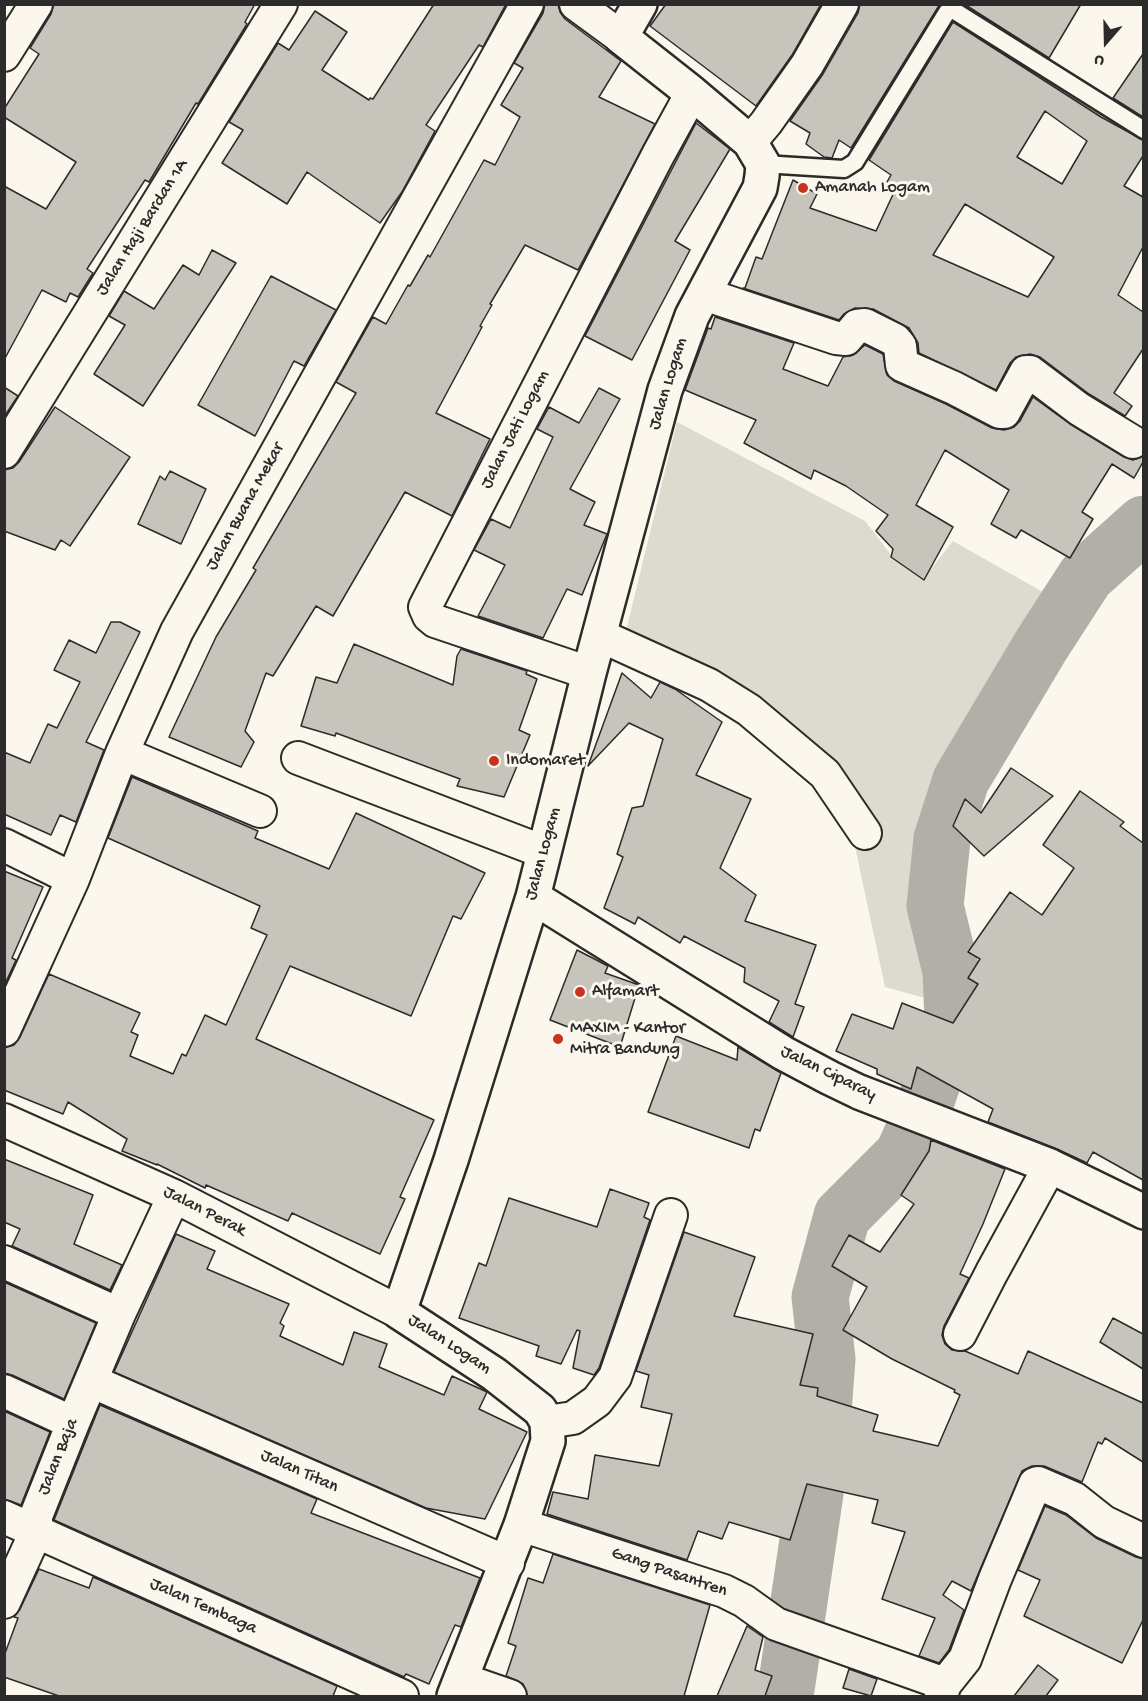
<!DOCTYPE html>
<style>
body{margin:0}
#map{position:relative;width:1148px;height:1701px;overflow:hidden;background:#fbf7ec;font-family:"Gochi Hand",sans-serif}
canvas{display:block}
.frame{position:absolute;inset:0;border:6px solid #2b2b2b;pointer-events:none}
.north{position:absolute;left:1076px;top:12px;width:60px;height:60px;-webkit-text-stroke:4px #fbf7ec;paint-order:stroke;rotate:200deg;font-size:16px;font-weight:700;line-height:24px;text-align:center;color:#2b2b2b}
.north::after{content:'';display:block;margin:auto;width:21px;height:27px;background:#2b2b2b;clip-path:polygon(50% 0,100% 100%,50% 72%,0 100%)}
</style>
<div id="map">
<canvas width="1148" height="1701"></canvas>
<div class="frame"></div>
<div class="north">U</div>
</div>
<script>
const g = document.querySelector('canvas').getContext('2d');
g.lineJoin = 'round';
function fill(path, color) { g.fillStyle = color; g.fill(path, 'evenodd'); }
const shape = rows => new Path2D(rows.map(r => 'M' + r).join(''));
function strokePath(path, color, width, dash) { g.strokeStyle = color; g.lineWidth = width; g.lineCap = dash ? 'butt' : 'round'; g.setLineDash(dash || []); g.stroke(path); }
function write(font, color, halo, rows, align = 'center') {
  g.font = font + ' "Gochi Hand",sans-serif'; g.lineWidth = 6; g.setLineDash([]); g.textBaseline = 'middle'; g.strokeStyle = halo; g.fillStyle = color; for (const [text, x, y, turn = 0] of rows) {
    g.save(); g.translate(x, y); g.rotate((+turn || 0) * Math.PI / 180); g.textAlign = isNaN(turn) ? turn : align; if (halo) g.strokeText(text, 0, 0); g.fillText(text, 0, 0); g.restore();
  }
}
const green = shape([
 [677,422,865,521,891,555,923,579,953,541,1048,595,985,726,927,825,929,926,936,1001,885,987,854,842,800,753,623,643]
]);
const river = shape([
 [785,1696,819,1466,827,1359,820,1297,842,1216,903,1155,923,1110,953,1020,951,971,935,906,942,839,961,780,1042,644,1086,576,1144,524]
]);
const building = shape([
 [54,4,255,4,245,22,247,24,198,104,196,103,149,182,145,180,87,269,93,273,78,297,70,293,66,302,42,290,4,360,4,186,46,209,76,162,4,117,4,109,39,54,30,48,51,14,54,4],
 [434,4,506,4,483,47,479,45,426,125,435,131,402,192,380,223,307,172,287,204,222,163,243,130,229,122,278,43,289,50,315,11,347,32,322,70,369,100,370,98,373,99,434,4],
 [545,4,558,4,560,12,565,19,621,61,599,97,655,124,578,270,525,245,490,304,492,305,480,326,482,327,436,413,490,439,452,516,405,492,333,616,316,606,273,676,266,673,245,731,254,742,241,767,169,737,216,637,256,570,253,568,356,393,336,382,373,317,386,324,408,285,410,286,428,255,430,257,484,160,495,165,520,117,501,105,523,68,514,63,543,13,545,4],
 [666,4,821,4,792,55,756,106,650,26,666,4],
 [860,4,940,4,851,148,839,140,832,158,824,157,806,144,810,133,790,121,823,74,858,13,860,4],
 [964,4,1081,4,1049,58,964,4],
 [953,22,1101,117,1143,140,1143,156,1124,186,1143,197,1143,247,1118,295,1143,312,1143,349,1114,393,1132,406,1125,416,1089,394,1040,357,1030,354,1016,357,1010,363,996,390,919,353,918,343,909,328,873,309,855,308,844,314,839,320,743,288,745,288,756,257,762,259,793,180,817,194,810,208,876,231,896,188,887,182,891,175,869,160,953,22],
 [1045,111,1087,141,1062,184,1017,157,1045,111],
 [965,204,1054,257,1028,297,933,255,965,204],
 [1143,54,1143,117,1113,98,1143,54],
 [696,123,730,149,675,241,690,250,632,360,585,336,696,123],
 [212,250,236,263,143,406,94,374,125,325,109,316,124,291,154,309,183,265,199,275,212,250],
 [271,276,336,310,304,366,294,361,255,436,198,405,271,276],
 [715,317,794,343,783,369,828,386,843,357,853,355,865,345,883,354,887,375,894,381,946,404,992,428,1004,430,1014,427,1020,421,1033,397,1070,424,1124,457,1133,460,1143,456,1143,462,1134,478,1112,464,1082,512,1093,519,1070,558,1021,530,1016,538,991,524,1009,490,945,450,916,505,953,527,924,580,891,557,893,549,876,531,888,515,846,486,814,470,811,479,744,443,756,420,685,390,708,328,711,329,715,317],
 [4,387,18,396,4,417,4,387],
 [599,388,620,399,570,489,595,502,584,525,607,534,582,595,567,589,543,638,478,616,505,565,474,550,491,519,510,528,553,437,537,429,549,407,579,423,599,388],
 [55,407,130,457,70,546,61,540,55,550,4,531,4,470,13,468,19,462,55,407],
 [170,471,206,489,181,544,138,524,160,476,165,480,170,471],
 [111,622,120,622,140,632,86,742,104,750,76,822,60,815,51,835,4,814,4,752,30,763,48,724,57,728,80,682,54,670,69,640,96,653,111,622],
 [354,644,453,685,457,656,461,649,527,671,526,674,537,679,519,730,530,735,504,797,457,786,460,779,336,733,335,736,301,726,316,677,337,683,354,644],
 [622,673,651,698,660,682,675,689,722,722,696,775,751,799,720,868,756,895,745,921,816,945,795,1004,804,1007,793,1037,769,1022,779,1001,744,982,745,968,684,936,680,943,638,917,635,924,604,908,623,857,617,854,632,808,643,806,663,739,629,723,588,766,622,673],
 [1011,768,1053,796,984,856,953,826,965,799,981,813,1011,768],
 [132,777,258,831,255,838,329,869,356,813,485,873,461,919,453,916,411,1016,290,966,256,1039,434,1120,400,1197,405,1199,380,1254,292,1213,288,1221,206,1185,205,1188,157,1164,157,1165,122,1151,127,1139,68,1102,63,1114,4,1090,4,1048,14,1045,20,1037,49,974,140,1013,131,1032,138,1035,130,1056,173,1074,182,1054,186,1056,205,1015,226,1025,267,935,251,928,260,906,108,838,132,777],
 [1080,791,1124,822,1120,826,1143,843,1143,1180,1093,1152,1087,1163,1057,1149,988,1122,993,1109,917,1067,911,1089,877,1074,877,1069,836,1051,852,1014,893,1029,902,1003,953,1023,978,984,968,978,980,959,968,952,1010,892,1042,915,1074,868,1043,845,1080,791],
 [4,871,43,887,12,958,16,960,4,986,4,871],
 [577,950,608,966,605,973,639,985,620,1047,550,1020,577,950],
 [676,1036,737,1060,738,1047,781,1073,760,1131,755,1129,749,1148,648,1112,676,1036],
 [931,1140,1005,1169,983,1224,960,1274,969,1278,944,1326,942,1335,945,1344,952,1350,965,1351,1018,1374,1028,1351,1143,1403,1143,1462,1105,1438,1102,1444,1098,1442,1082,1482,1044,1466,1032,1466,1022,1471,971,1591,952,1581,943,1595,964,1610,949,1650,939,1663,919,1656,935,1618,882,1599,905,1532,872,1523,878,1500,807,1484,790,1540,729,1522,722,1539,698,1531,687,1560,547,1514,553,1492,588,1499,595,1455,659,1466,672,1414,641,1407,649,1375,636,1371,684,1232,755,1257,734,1316,813,1334,800,1385,818,1388,817,1396,878,1415,873,1431,938,1446,960,1395,954,1392,955,1390,892,1359,843,1330,867,1287,832,1266,849,1235,880,1252,914,1204,901,1195,929,1151,931,1140],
 [4,1159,93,1195,74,1244,122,1265,110,1290,12,1246,20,1229,4,1222,4,1159],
 [610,1189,649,1203,644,1217,650,1220,599,1368,594,1375,573,1368,580,1331,577,1330,561,1364,536,1356,539,1346,459,1318,479,1263,486,1266,509,1198,597,1227,610,1189],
 [176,1234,215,1251,207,1269,289,1304,280,1323,284,1326,280,1336,343,1365,354,1332,387,1344,379,1367,444,1395,452,1376,487,1392,479,1409,527,1432,485,1519,426,1508,114,1372,176,1234],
 [4,1282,96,1323,64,1399,12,1375,4,1373,4,1282],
 [1113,1318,1143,1334,1143,1369,1100,1342,1113,1318],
 [100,1405,317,1499,311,1513,480,1578,461,1627,455,1625,429,1684,406,1674,404,1677,54,1520,100,1405],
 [4,1411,50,1432,21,1505,4,1499,4,1411],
 [1045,1506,1066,1515,1096,1538,1136,1557,1143,1559,1143,1620,1122,1663,1024,1616,1040,1580,1018,1570,1045,1506],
 [553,1554,710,1605,684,1696,527,1696,523,1684,506,1676,516,1646,508,1643,528,1578,543,1583,553,1554],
 [39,1569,89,1588,93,1577,337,1686,333,1696,59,1696,4,1677,4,1656,18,1618,14,1617,20,1609,39,1569],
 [747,1626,763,1637,755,1670,772,1676,765,1696,717,1696,747,1626],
 [1038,1665,1058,1680,1046,1696,1014,1696,1038,1665],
 [849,1669,877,1679,871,1696,843,1688,849,1669]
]);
const lane = shape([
 [763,164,844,169,855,162,947,12,953,10,1144,130]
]);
const street = shape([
 [576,4,621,37],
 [4,55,36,4],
 [750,142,766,123,807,65,842,4],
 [704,294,836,338,846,339,857,326,865,325,895,340,900,346,902,365,954,388,1000,412,1004,412,1026,372,1030,372,1079,409,1133,442],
 [4,452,281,4],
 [599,635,709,685,749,710,825,774,865,833],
 [589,673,435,621,429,616,425,607,658,155,692,93],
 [122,753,260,811],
 [298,758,544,852],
 [4,845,73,879],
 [4,1030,73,879,122,753,177,631,527,4],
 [4,1120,174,1196,399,1312],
 [4,1262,119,1314],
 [960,1334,992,1272,1050,1166],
 [91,1381,508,1563],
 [4,1391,73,1423],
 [547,1422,573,1418,597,1401,615,1377,671,1215],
 [4,1517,402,1696],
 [521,1525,724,1591,744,1601,776,1624,945,1684],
 [4,1602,36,1532,36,1516,73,1423,119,1314,174,1196],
 [461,1679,510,1696],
 [941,1696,945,1684,965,1659,995,1579,1035,1484,1038,1483,1075,1499,1104,1522,1144,1541]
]);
const secondary = shape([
 [533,897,783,1053,830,1078,859,1092,1050,1166,1144,1212],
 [454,1696,521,1525,548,1441,547,1422,540,1410,494,1374,399,1312,451,1160,533,897,589,673,665,390,692,316,760,188,762,176,763,164,750,142,692,93,621,37,640,4]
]);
const markers = [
 [803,188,6,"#c8321e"],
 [494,761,6,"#c8321e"],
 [580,992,6,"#c8321e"],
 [558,1039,6,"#c8321e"]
];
const poiNames = [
 ["Amanah Logam",815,188],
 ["Indomaret",506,761],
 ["Alfamart",592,992],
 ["MAXIM - Kantor",570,1029],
 ["Mitra Bandung",570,1050]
];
const streetNames = [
 ["Jalan Haji Bardan 1A",143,228,-58],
 ["Jalan Logam",669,384,-73],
 ["Jalan Jati Logam",516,430,-63],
 ["Jalan Buana Mekar",246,507,-61],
 ["Jalan Logam",544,854,-75],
 ["Jalan Ciparay",828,1074,26],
 ["Jalan Perak",204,1212,27],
 ["Jalan Logam",449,1345,33],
 ["Jalan Baja",59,1457,-68],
 ["Jalan Titan",299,1472,24],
 ["Gang Pasantren",669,1573,19],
 ["Jalan Tembaga",203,1607,24]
];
fill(green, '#dddad0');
strokePath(river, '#b1afa7', 57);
fill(building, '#c7c4bc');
strokePath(building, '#2b2b2b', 1.5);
strokePath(lane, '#2b2b2b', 21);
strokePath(street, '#2b2b2b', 36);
strokePath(secondary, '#2b2b2b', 38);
strokePath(lane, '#fbf7ec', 16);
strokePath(street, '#fbf7ec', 32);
strokePath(secondary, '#fbf7ec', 33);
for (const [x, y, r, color] of markers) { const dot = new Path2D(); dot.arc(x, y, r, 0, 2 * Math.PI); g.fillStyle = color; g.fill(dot); strokePath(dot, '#fbf7ec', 2); }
write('18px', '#2b2b2b', '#fbf7ec', poiNames, 'left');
write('18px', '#2b2b2b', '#fbf7ec', streetNames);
</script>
